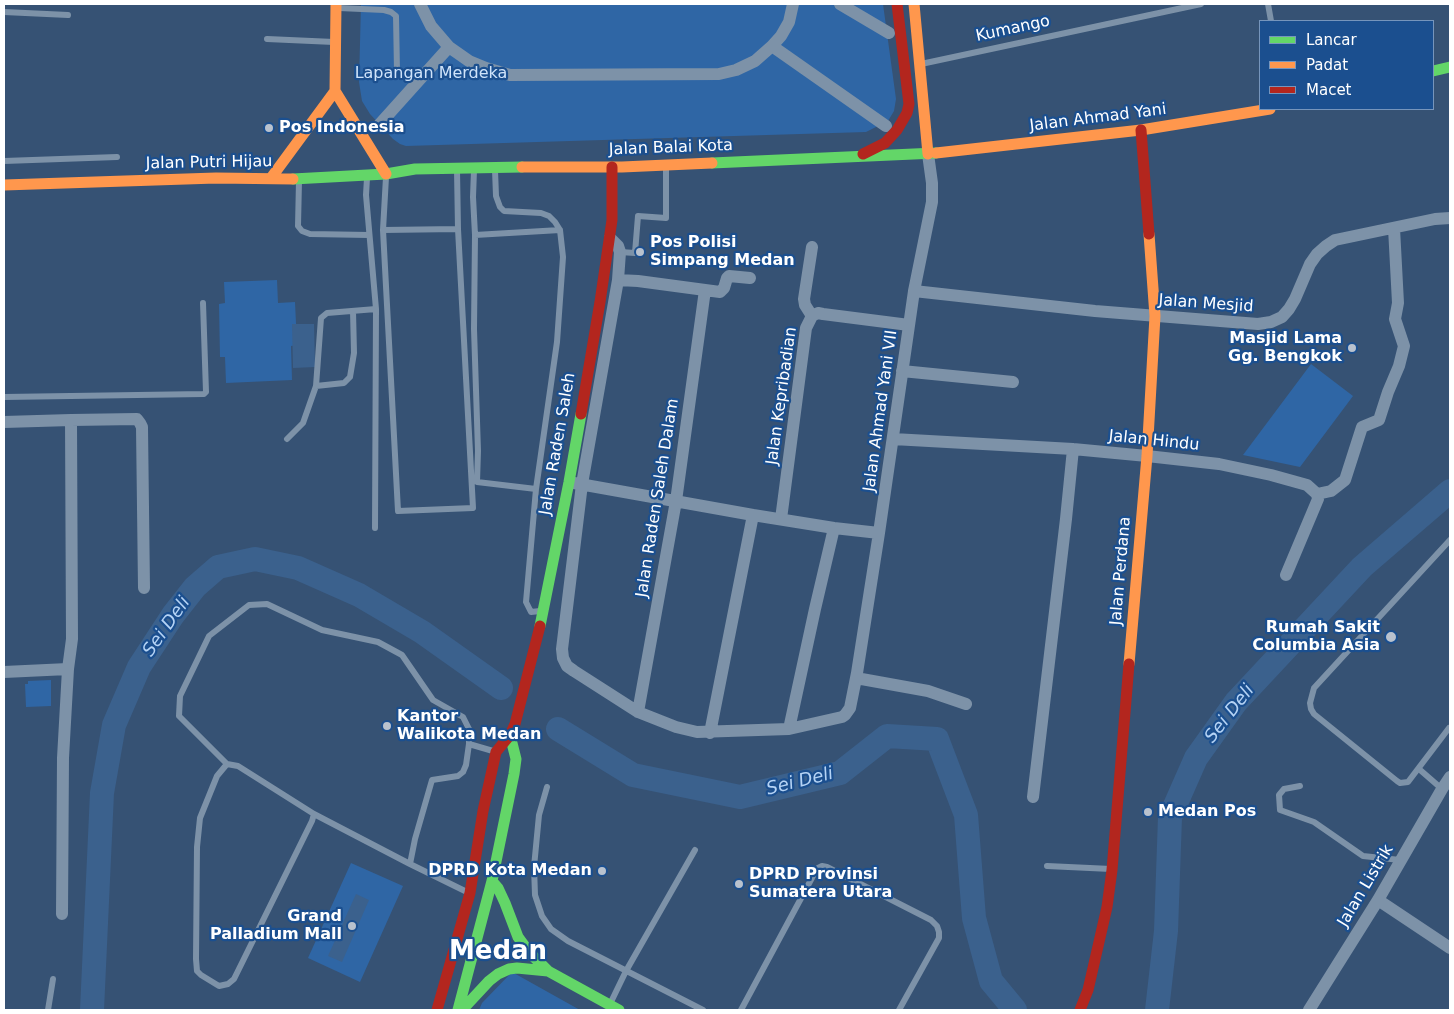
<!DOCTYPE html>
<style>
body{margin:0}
#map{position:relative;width:1454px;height:1014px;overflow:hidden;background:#365274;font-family:"DejaVu Sans",sans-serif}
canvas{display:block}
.frame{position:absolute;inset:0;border:5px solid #fff;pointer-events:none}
.legend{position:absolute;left:1259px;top:20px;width:175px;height:90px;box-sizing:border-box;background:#1b4f8f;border:1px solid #7695bc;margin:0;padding:6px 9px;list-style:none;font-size:15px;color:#fff}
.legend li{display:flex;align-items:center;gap:10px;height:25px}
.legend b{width:25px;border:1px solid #7695bc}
</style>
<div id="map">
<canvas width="1454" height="1014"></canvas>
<div class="frame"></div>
<ul class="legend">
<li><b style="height:6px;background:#63d668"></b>Lancar</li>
<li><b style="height:6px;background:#ff974d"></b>Padat</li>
<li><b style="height:6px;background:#b3261e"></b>Macet</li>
</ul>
</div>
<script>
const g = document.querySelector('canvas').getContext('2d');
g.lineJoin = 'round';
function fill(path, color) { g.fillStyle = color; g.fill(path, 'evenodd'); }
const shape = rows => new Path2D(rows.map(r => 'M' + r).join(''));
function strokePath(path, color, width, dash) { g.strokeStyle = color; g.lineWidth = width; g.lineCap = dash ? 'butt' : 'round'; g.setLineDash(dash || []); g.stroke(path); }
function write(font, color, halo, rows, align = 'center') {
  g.font = font + ' "DejaVu Sans",sans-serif'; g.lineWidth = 4.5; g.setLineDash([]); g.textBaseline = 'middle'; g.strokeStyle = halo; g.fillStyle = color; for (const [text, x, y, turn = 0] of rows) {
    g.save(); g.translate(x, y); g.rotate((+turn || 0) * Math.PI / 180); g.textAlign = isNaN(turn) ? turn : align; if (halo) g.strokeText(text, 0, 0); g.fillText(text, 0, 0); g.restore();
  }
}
const green = shape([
 [361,4,883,4,896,99,894,111,888,121,866,132,406,146,400,144,393,139,370,114,362,101,359,82],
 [277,280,278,303,295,302,297,345,291,346,292,380,226,383,225,357,220,357,219,304,225,303,224,282],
 [1311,364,1353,396,1300,467,1243,455],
 [51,680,51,706,26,707,25,684,28,684,28,681],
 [351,863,403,886,360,982,308,958],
 [512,972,580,1010,479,1010,482,1003]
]);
const water = shape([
 [292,324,314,324,315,367,293,368],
 [356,894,369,900,342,962,328,956]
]);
const river = shape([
 [558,729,633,775,740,797,840,773,887,736,937,739,966,815,974,918,991,981,1015,1010],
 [92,1010,102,793,114,725,139,667,173,615,195,587,218,567,255,559,298,568,359,595,422,632,501,688],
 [1157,1010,1166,931,1170,817,1196,758,1236,702,1362,567,1450,491]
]);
const lane = shape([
 [1268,4,1271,21],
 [339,8,384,10,391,12,396,16,397,71],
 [4,12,68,15],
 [267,39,334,42],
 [921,64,1201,4],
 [4,161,117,157],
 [474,170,473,197,475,235,474,329,478,451,477,482,536,489,557,342,563,257,560,230,555,222,549,216,541,213,504,211,500,207,496,196,495,170],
 [386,177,383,230,398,511,473,508,458,229,457,170],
 [367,178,366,195,376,309,375,528],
 [299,181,298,226,302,231,310,234,369,235],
 [383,230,458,229],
 [475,235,560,230],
 [620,252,635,253,638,216,666,218,666,169],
 [316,386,344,383,350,377,354,353,353,311],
 [4,397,204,394,206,392,203,303],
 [287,439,303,423,316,386,321,318,327,313,376,309],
 [536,489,526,602,531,612,540,611],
 [1449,728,1408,782,1400,783,1397,781,1314,714,1311,709,1310,703,1314,688,1450,540],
 [469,744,493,751],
 [227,764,179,716,180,696,209,636,249,605,267,604,322,630,378,642,402,655,433,700,463,717,469,729,469,744,466,765,463,772,458,776,432,780,415,839,410,864],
 [1419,769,1442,789],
 [1300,786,1284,789,1279,795,1280,810,1314,822,1363,856,1400,860],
 [547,787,539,815,534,867,535,895,542,916,551,929,568,941,703,1010],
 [314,814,312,821,234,979,228,984,219,986,201,975,197,971,196,959,197,847,200,818,217,776,227,764,238,766,314,814,410,864,467,892],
 [1047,866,1111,869],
 [611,1002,626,971,695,850],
 [48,1010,53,979],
 [741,1010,813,876,818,868,822,866,827,867,931,920,937,926,939,932,939,938,899,1010]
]);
const street = shape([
 [420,4,431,26,449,47,469,61,486,68,510,75,719,74,736,70,755,61,772,46,781,36,789,22,793,4],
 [840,4,889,33],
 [772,46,886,126],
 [378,126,449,47],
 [610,238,618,246,620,252,618,280],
 [812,247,804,299,805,305,812,316],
 [750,278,729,276,727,278,724,288,720,292,638,281,618,280,582,484,562,649,563,658,567,666,574,671,638,712,676,727,697,732,789,729,842,717,845,715,850,708,857,673,879,533,914,291,932,202,932,183,928,154],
 [914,291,1095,311,1258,324,1271,322,1282,317,1289,309,1295,299,1310,264,1317,254,1326,246,1335,240,1435,219,1450,218],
 [902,371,1013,382],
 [4,422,71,420,137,419,140,423,142,427,144,588],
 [893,439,1073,449,1147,456,1219,464,1271,475,1307,485,1317,494,1318,499,1286,575],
 [574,483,753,515,834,528,879,533],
 [1317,494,1331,491,1345,480,1362,427,1379,420,1388,392,1399,366,1404,346,1395,319,1398,303,1394,228],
 [781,519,806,328,812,316,818,313,823,314,909,325],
 [4,672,68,669],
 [856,678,928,691,966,704],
 [638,712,676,501,705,290],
 [789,729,815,609,834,528],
 [710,733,753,515],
 [1033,797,1066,519,1073,449],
 [1378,900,1450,948],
 [62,914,63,758,68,669,72,639,71,420],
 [1309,1010,1378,900,1442,789,1450,777]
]);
const fast = shape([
 [1433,71,1450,67],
 [712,163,936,153],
 [293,179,386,174,415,169,522,167],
 [540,626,569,482,581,414],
 [492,881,498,888,505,903,518,937,529,952,548,971,619,1010],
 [458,1010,492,881,514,774,516,759,510,735],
 [462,1010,489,981,498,974,509,969,517,968,548,971]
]);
const slow = shape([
 [336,4,335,91,386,174],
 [914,4,928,154],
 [936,153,1141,130,1270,109],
 [522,167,622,167,712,163],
 [271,178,335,91],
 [4,185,216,178,293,179],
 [1129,664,1147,456,1155,316,1149,234]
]);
const jam = shape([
 [1141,130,1149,234],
 [863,154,885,143,897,130,907,113,909,104,897,4],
 [581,414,600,302,612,220,612,167],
 [437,1010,470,893,483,811,496,752,510,735,515,724,540,626],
 [1080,1010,1088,990,1107,907,1112,870,1129,664]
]);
const markers = [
 [269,128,5,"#b9c2ce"],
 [640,252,5,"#b9c2ce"],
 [1352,348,5,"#b9c2ce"],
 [1391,637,6,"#b9c2ce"],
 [387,726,5,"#b9c2ce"],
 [1148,812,5,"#b9c2ce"],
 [602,871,5,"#b9c2ce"],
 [739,884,5,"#b9c2ce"],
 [352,926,5,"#b9c2ce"]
];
const streetNames = [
 ["Kumango",1013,29,-12],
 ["Jalan Ahmad Yani",1098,118,-7],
 ["Jalan Balai Kota",671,148,-2],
 ["Jalan Putri Hijau",209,163,-1],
 ["Jalan Mesjid",1206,304,4],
 ["Jalan Kepribadian",782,396,-82],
 ["Jalan Ahmad Yani VII",881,411,-82],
 ["Jalan Hindu",1154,441,6],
 ["Jalan Raden Saleh",558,444,-80],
 ["Jalan Raden Saleh Dalam",658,498,-81],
 ["Jalan Perdana",1121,571,-85],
 ["Jalan Listrik",1366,886,-59]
];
const parkNames = [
 ["Lapangan Merdeka",431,74]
];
const poiNames = [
 ["Pos Indonesia",279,128],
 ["Pos Polisi",650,243],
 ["Simpang Medan",650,261],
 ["Masjid Lama",1342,339,"right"],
 ["Gg. Bengkok",1342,357,"right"],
 ["Rumah Sakit",1380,628,"right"],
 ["Columbia Asia",1380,646,"right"],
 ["Kantor",397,717],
 ["Walikota Medan",397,735],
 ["Medan Pos",1158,812],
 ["DPRD Kota Medan",592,871,"right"],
 ["DPRD Provinsi",749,875],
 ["Sumatera Utara",749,893],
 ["Grand",342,917,"right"],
 ["Palladium Mall",342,935,"right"]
];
const waterNames = [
 ["Sei Deli",167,627,-55],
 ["Sei Deli",1230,714,-52],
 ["Sei Deli",800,782,-14]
];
const townNames = [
 ["Medan",498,952]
];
fill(green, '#2f66a5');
fill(water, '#3b618d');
strokePath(river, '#3b618d', 24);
strokePath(lane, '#7d92a8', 6);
strokePath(street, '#7d92a8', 12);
strokePath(fast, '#63d668', 11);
strokePath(slow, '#ff974d', 11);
strokePath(jam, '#b3261e', 11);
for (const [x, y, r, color] of markers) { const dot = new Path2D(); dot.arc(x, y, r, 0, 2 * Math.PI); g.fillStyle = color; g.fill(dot); strokePath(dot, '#1b4f8f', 2); }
write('16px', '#fff', '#1b4f8f', streetNames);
write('16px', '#cfe3fa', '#1b4f8f', parkNames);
write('bold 16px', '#fff', '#1b4f8f', poiNames, 'left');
write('italic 18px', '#b5d3f5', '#1b4f8f', waterNames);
write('bold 26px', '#fff', '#1b4f8f', townNames);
</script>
